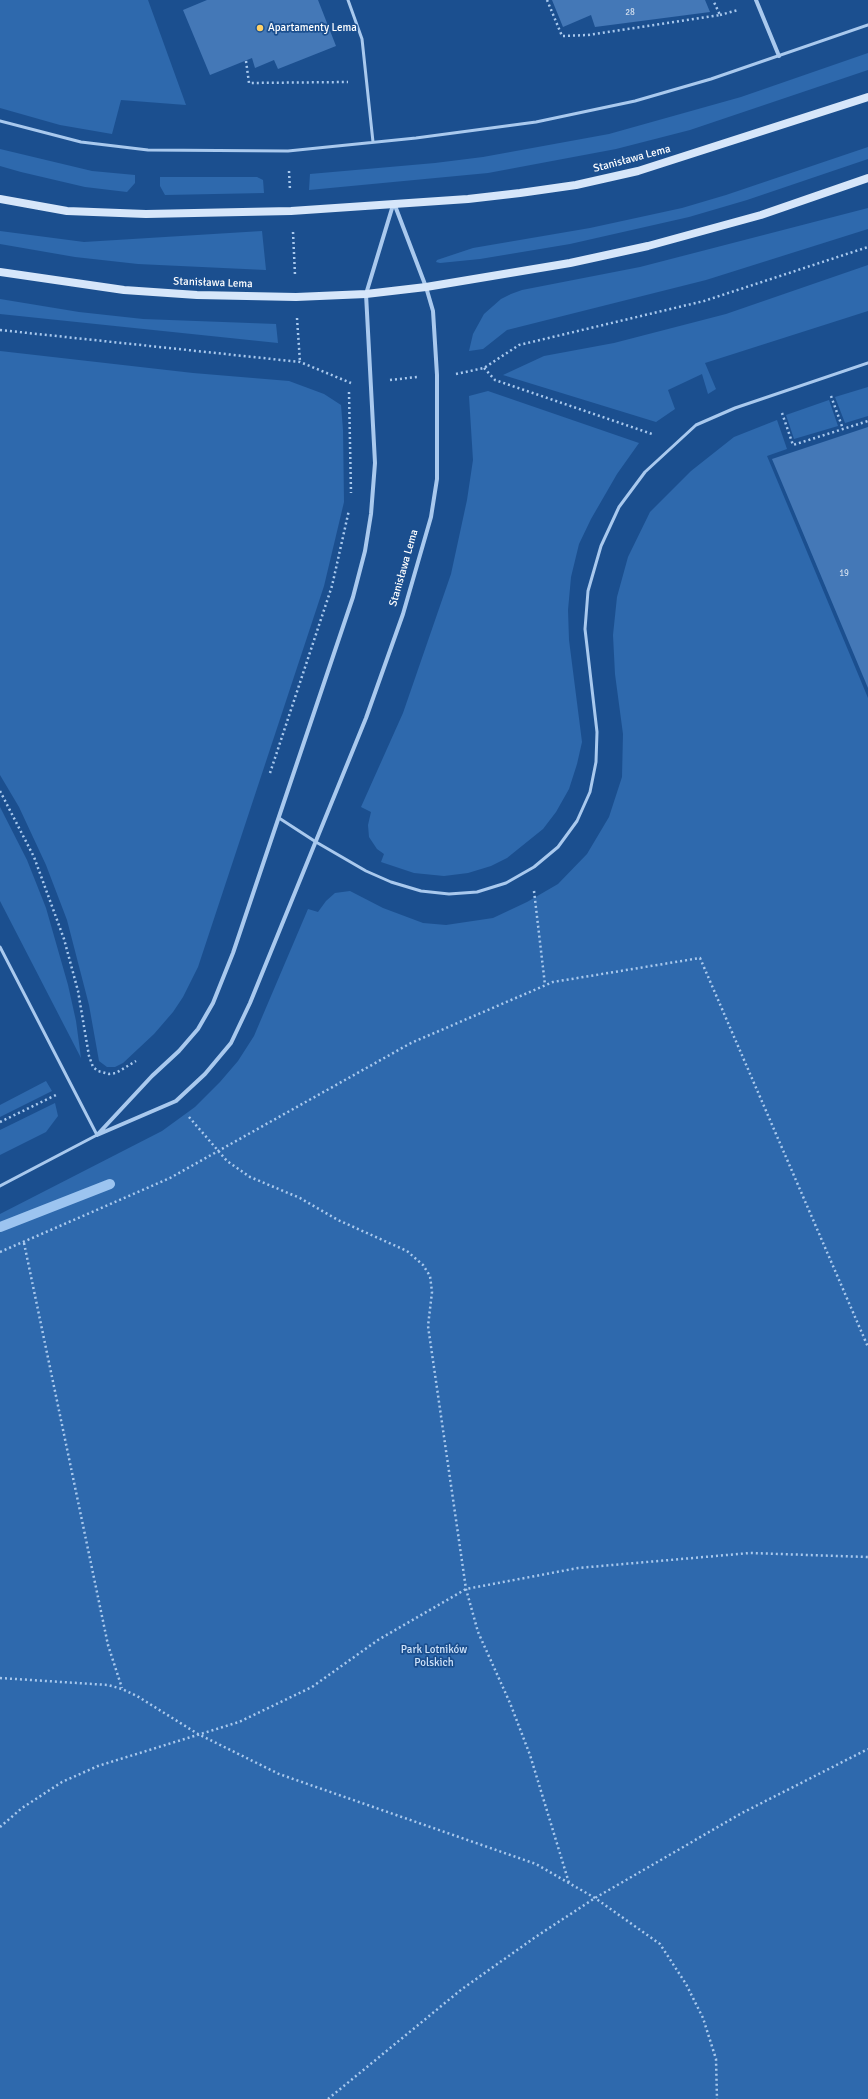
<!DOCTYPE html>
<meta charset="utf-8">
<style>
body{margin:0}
canvas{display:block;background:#1b4f8f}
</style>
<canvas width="868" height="2099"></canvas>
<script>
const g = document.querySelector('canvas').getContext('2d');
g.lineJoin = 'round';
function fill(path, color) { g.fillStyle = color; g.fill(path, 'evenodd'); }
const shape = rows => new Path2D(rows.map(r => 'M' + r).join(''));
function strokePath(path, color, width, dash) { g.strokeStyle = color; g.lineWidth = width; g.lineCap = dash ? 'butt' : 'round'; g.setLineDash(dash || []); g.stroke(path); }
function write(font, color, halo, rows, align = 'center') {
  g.font = font + ' Signika,sans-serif'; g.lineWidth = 3.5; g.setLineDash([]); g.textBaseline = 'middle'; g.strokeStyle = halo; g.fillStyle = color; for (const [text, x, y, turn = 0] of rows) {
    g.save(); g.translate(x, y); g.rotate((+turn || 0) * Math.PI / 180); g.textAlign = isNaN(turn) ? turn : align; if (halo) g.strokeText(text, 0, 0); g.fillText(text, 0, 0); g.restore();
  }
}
const green = shape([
 [0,0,148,0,186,105,121,100,112,134,60,125,0,108],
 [868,53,868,70,690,130,616,149,488,173,309,190,310,174,435,163,483,157,609,134,741,97],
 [868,147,868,159,747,200,689,217,570,244,480,259,440,263,436,262,437,260,473,248,590,228,682,208,726,195],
 [0,149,92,171,135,175,135,183,127,192,85,187,21,172,0,166],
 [160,177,257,177,263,180,264,193,165,195,160,186],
 [868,208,868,229,706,280,507,330,483,349,469,351,473,334,484,314,501,299,511,294,522,290,640,267],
 [0,231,84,242,262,231,266,270,138,264,75,257,0,244],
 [868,265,868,311,705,363,716,389,708,394,702,374,668,390,675,409,656,422,503,375,544,356,614,343,726,314],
 [0,299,79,312,143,319,276,324,278,343,0,314],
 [0,351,193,373,289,381,324,394,341,405,343,430,344,502,324,586,198,967,183,997,173,1012,154,1034,123,1063,115,1067,107,1067,99,1061,89,1005,67,920,46,865,19,807,0,775],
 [868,387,868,416,845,423,835,397],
 [488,391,639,443,617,474,591,519,579,544,571,577,568,610,569,640,582,742,577,764,569,789,556,812,543,829,507,858,491,866,468,873,444,876,414,873,381,862,384,854,377,849,369,837,368,825,371,812,361,807,403,713,451,574,467,500,473,460,469,396],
 [829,400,838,426,794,439,786,415],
 [777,420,787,449,767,456,868,698,868,2099,0,2099,0,1214,162,1131,195,1107,220,1082,238,1061,254,1036,308,909,318,912,326,901,335,893,350,891,383,908,423,923,446,925,493,918,527,902,558,884,587,854,609,817,622,777,623,734,615,674,613,635,617,597,628,557,650,512,691,471,734,437],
 [0,807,27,860,46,908,68,985,76,1021,81,1058,0,901],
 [46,1081,52,1091,0,1117,0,1105],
 [55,1103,58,1116,46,1132,0,1155,0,1130]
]);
const stream = shape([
 [0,1227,110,1184]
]);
const building = shape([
 [207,0,318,0,336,46,278,69,274,60,255,68,252,58,210,75,183,10],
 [552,0,705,0,710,12,595,27,591,15,563,27],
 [868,427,868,688,772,459]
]);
const path = shape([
 [547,0,562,36,588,35,720,15,713,0],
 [720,15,738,10],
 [246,61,249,83,348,82],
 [289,171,290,190],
 [293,232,295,275],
 [297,318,300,362],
 [0,330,300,362,351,383],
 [484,368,495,380,652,434],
 [456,374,484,368,519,345,704,301,868,247],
 [390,380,417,377],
 [349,392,351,493],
 [831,396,843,429],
 [782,413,793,445,868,421],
 [270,773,332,586,349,510],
 [0,791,34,857,64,939,78,991,89,1056,93,1067,98,1071,109,1074,116,1073,136,1061],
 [534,891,545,985],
 [189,1117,227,1161,250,1177,300,1198,338,1220,407,1251,423,1265,430,1276,432,1292,428,1326,466,1589,478,1632,510,1703,530,1755,569,1883],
 [0,1122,56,1095],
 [24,1243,108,1645,122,1688],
 [0,1252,170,1178,411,1043,553,982,700,958,868,1347],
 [0,1678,108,1685,122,1689,137,1696,198,1734,279,1774,536,1864,595,1898,660,1944,686,1984,703,2018,716,2059,717,2099],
 [0,1827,22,1808,62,1782,98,1766,239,1722,312,1687,378,1640,466,1589,578,1568,750,1553,868,1557],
 [328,2099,462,1989,537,1936,595,1898,742,1813,868,1749]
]);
const lane = shape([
 [348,0,362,39,373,142],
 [0,121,81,142,148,150,288,151,416,138,536,122,635,101,711,79,868,25],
 [279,818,316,842,366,871,391,882,421,891,449,894,477,892,506,883,534,867,558,847,577,821,590,792,596,762,597,732,585,629,588,591,601,546,619,507,645,472,696,425,735,408,868,363],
 [0,947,97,1135,0,1186]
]);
const street = shape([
 [756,0,779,56],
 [98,1134,152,1076,179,1051,198,1029,213,1003,233,953,353,597,365,551,371,514,375,463,366,294,393,205],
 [97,1135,176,1101,205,1074,231,1043,250,1003,366,718,403,614,431,517,437,479,437,375,433,311,426,287,394,203]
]);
const secondary = shape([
 [0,199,67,211,146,214,291,211,468,199,520,193,576,185,638,171,868,97],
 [0,272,124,290,197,295,296,297,366,294,426,287,570,263,648,246,761,215,868,178]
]);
const markers = [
 [260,28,4,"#ffd166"]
];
const numberNames = [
 ["28",630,13],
 ["19",844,574]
];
const poiNames = [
 ["Apartamenty Lema",268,28]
];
const streetNames = [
 ["Stanisława Lema",632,159,-15],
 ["Stanisława Lema",213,283,2],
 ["Stanisława Lema",404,568,-74]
];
const parkNames = [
 ["Park Lotników",434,1650],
 ["Polskich",434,1663]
];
fill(green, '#2e69ad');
strokePath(stream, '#9cc4f0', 10);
fill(building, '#4478b7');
strokePath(path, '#a9c9ee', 2.5, [2, 3]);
strokePath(lane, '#a9c9ee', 3);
strokePath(street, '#a9c9ee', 4);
strokePath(secondary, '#d6e6fa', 8);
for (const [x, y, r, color] of markers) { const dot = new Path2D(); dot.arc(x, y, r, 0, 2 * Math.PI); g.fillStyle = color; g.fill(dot); strokePath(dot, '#1b4f8f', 1.5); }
write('9px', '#d0dded', null, numberNames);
write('11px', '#fff', '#1b4f8f', poiNames, 'left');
write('11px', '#fff', '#1b4f8f', streetNames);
write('11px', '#cfe3fa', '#1b4f8f', parkNames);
</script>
